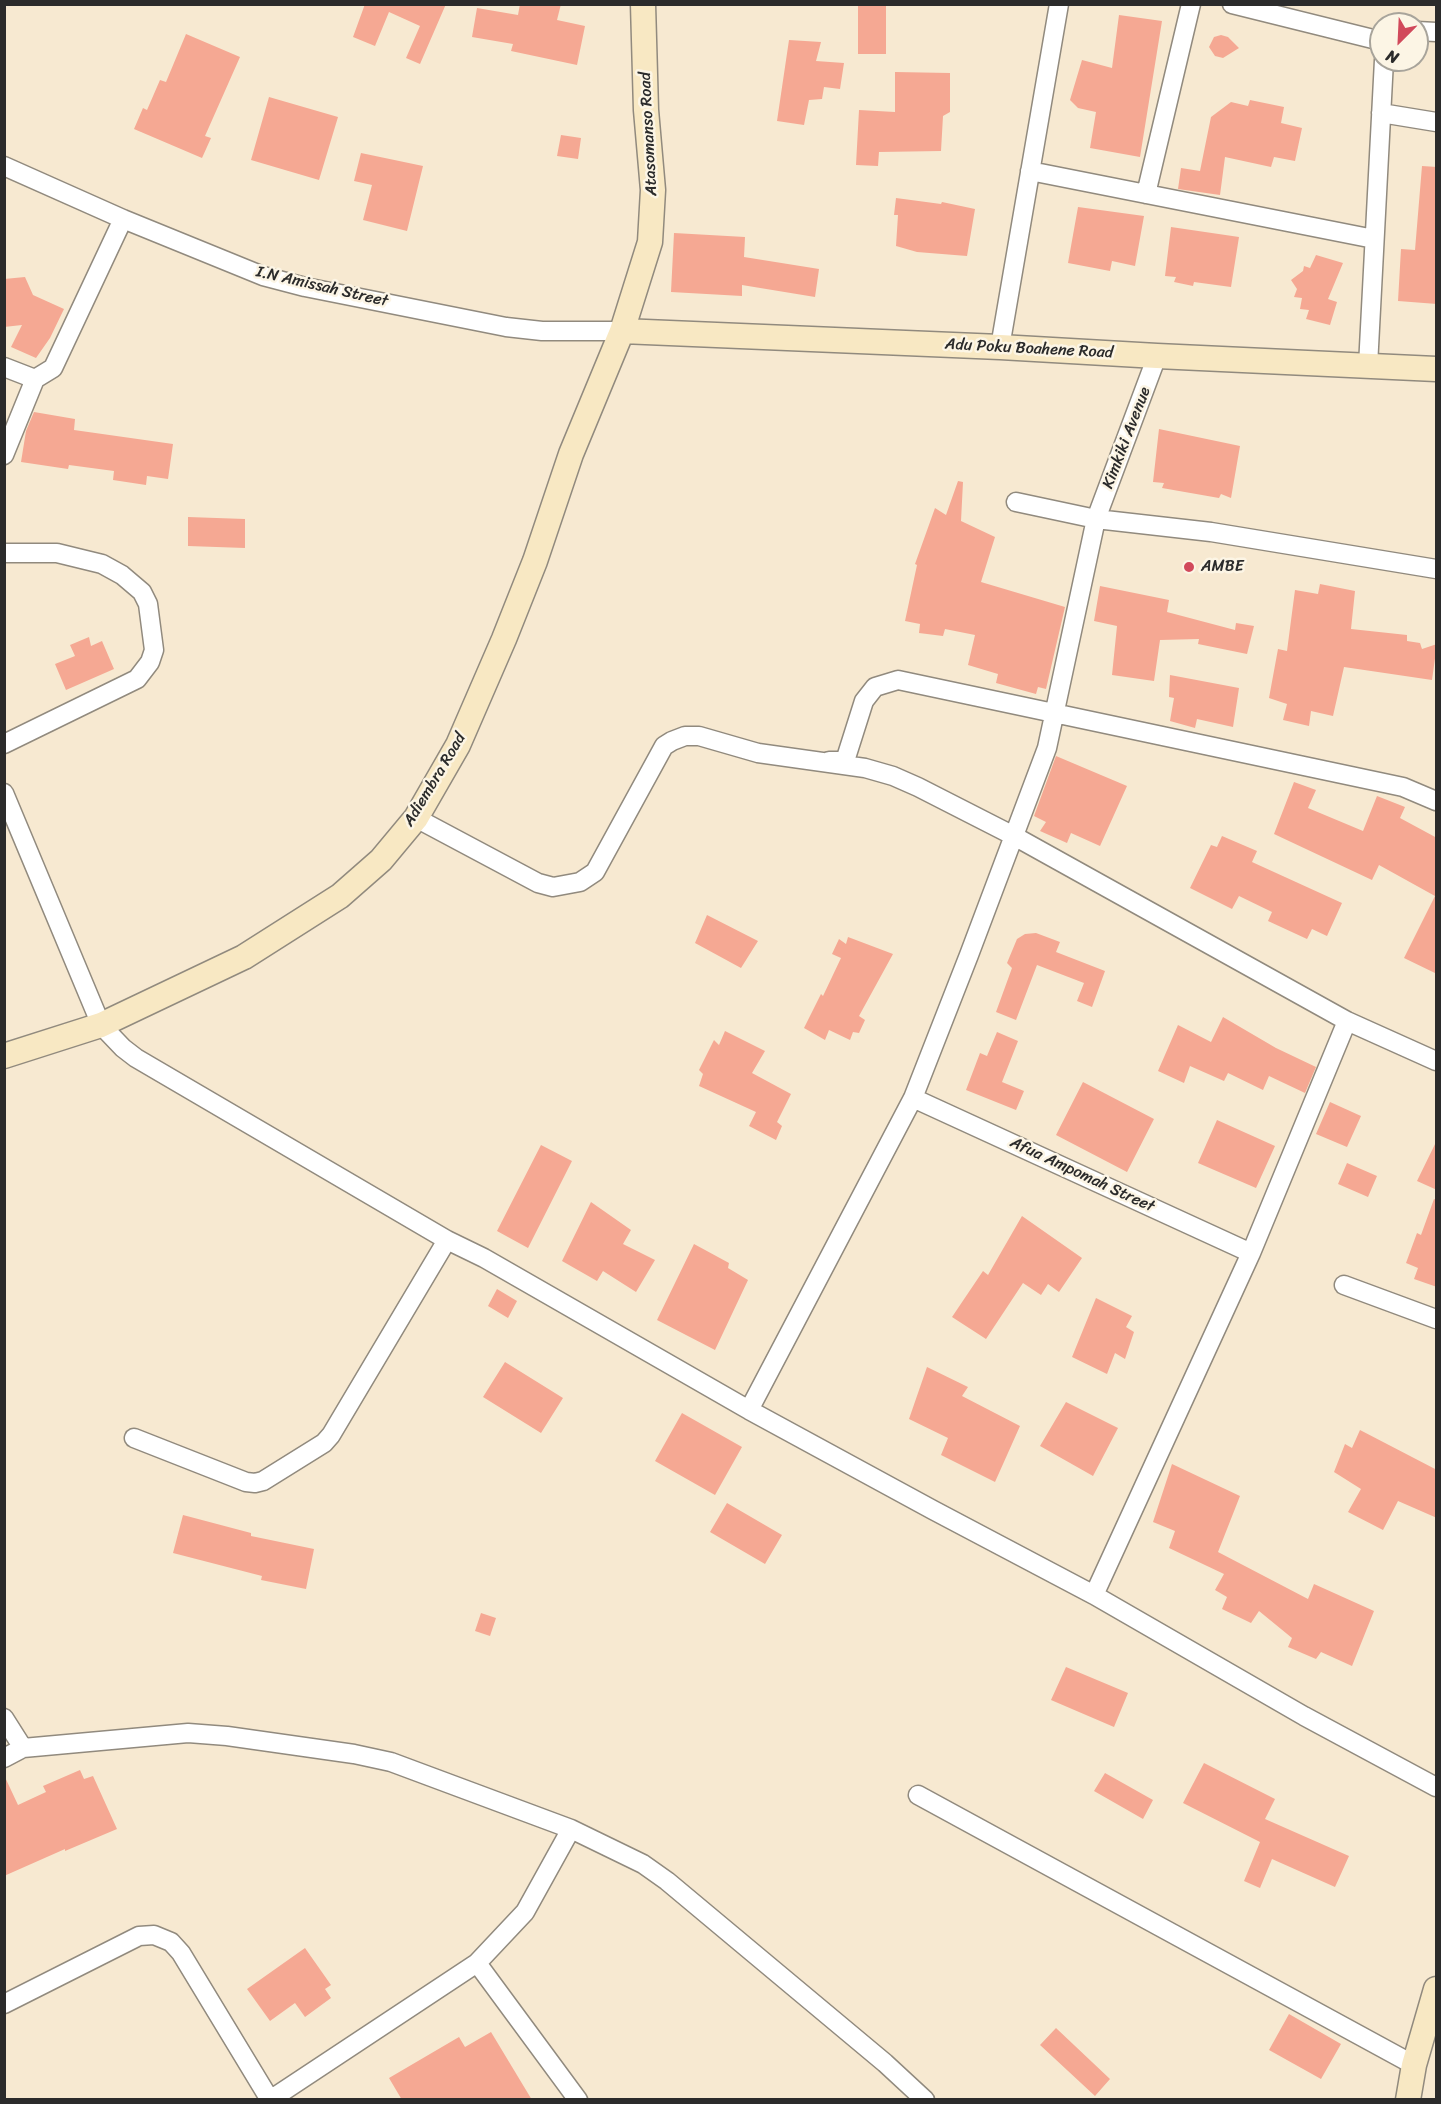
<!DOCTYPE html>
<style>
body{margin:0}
#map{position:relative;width:1441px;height:2104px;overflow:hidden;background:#f7e9d1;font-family:Sriracha,sans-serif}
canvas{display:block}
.frame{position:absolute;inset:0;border:6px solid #2b2b2b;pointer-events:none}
.north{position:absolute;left:1369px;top:12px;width:60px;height:60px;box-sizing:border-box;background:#fcf5e5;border:2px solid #a8a49b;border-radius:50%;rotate:204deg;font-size:16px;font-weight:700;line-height:24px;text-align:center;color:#2b2b2b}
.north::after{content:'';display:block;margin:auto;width:21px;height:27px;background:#d1495b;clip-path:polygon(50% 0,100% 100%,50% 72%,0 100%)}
</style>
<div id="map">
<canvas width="1441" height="2104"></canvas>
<div class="frame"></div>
<div class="north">N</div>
</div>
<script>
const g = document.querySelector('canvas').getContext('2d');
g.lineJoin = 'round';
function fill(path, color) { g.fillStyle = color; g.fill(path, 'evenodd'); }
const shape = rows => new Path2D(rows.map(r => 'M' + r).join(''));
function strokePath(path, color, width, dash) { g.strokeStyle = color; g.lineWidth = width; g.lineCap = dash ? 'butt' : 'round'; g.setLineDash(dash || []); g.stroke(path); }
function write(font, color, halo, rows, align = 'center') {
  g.font = font + ' Sriracha,sans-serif'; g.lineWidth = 5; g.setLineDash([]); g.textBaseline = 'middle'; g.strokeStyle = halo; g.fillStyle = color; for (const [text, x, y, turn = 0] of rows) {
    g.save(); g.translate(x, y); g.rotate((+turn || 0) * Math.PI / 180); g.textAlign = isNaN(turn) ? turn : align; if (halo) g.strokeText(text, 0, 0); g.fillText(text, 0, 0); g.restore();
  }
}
const building = shape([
 [365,4,446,4,420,64,406,58,420,26,389,12,375,46,353,37],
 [520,4,561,4,557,20,585,26,577,65,511,51,513,44,472,37,477,8,518,15],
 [858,4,886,4,886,54,858,54],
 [1119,15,1162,21,1140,157,1090,148,1096,112,1078,108,1070,100,1082,60,1112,68],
 [186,34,240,57,205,136,211,138,202,158,134,129,143,108,147,110,160,80,166,82],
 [1221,35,1228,37,1239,48,1223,58,1215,56,1209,47,1214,37],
 [789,40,821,42,816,61,844,63,840,89,824,87,822,99,809,100,804,125,777,121],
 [895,72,950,73,950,112,943,116,941,151,879,152,878,166,856,165,859,110,895,112],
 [269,97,338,117,319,180,251,160],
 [1250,100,1284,107,1281,123,1302,128,1295,161,1274,157,1271,167,1225,157,1220,195,1178,189,1181,168,1200,171,1211,117,1231,102,1248,106],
 [561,135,581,138,578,159,557,156],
 [361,153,423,166,407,231,363,220,372,185,354,181],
 [1422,166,1437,167,1437,304,1398,301,1401,249,1415,250],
 [896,198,941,204,942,202,975,209,967,256,917,252,896,246,898,215,894,215],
 [1078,207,1144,216,1135,266,1112,261,1110,271,1068,263],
 [1171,227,1239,237,1231,287,1194,282,1193,286,1174,282,1176,277,1165,276],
 [674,233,745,237,744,257,819,269,815,297,742,285,742,296,671,292],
 [1316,255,1343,263,1328,299,1337,302,1330,325,1306,319,1309,310,1300,309,1302,298,1294,297,1297,289,1291,280,1303,271,1304,266,1310,268],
 [25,277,33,295,64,309,50,338,36,358,11,347,22,325,4,327,4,279],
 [34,412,75,419,74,430,173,444,168,479,147,476,146,485,113,480,114,471,69,465,68,469,21,462,26,431],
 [1159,429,1240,446,1231,498,1221,494,1219,498,1162,488,1164,483,1153,482],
 [958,481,963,482,961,521,995,537,981,582,1065,607,1046,689,1038,687,1036,694,996,683,998,674,968,665,975,635,945,629,943,636,919,633,920,624,905,621,917,565,915,564,935,508,946,515],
 [188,517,245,519,245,548,188,546],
 [1320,584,1355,591,1351,629,1407,635,1407,641,1420,643,1422,649,1437,644,1432,680,1344,667,1333,716,1311,711,1309,726,1283,720,1287,704,1269,698,1278,649,1287,651,1295,590,1318,594],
 [1100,586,1169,600,1167,612,1235,630,1236,623,1254,626,1247,654,1198,644,1199,639,1160,640,1154,681,1112,675,1117,626,1094,621],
 [89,637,91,646,102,641,114,669,66,690,55,664,75,656,70,645],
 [1170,675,1239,688,1233,727,1197,719,1195,728,1170,721,1174,698,1169,697],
 [1056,756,1127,786,1100,846,1071,833,1067,843,1040,831,1046,822,1034,816],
 [1294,782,1316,790,1308,808,1363,831,1377,796,1405,807,1400,818,1437,838,1437,974,1404,958,1435,896,1379,865,1372,880,1274,834],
 [1222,836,1257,851,1252,862,1342,903,1327,936,1312,929,1307,939,1268,921,1272,912,1239,896,1232,909,1190,888,1211,845,1217,847],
 [707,915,758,941,741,968,695,943],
 [1036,933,1060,942,1056,952,1105,971,1092,1007,1077,1001,1084,983,1037,965,1016,1020,996,1012,1012,968,1007,963,1017,939,1025,934],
 [848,937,893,954,859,1016,865,1020,859,1033,853,1032,850,1040,829,1030,825,1040,804,1028,821,994,823,996,841,958,832,954,839,939,846,944],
 [1223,1017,1276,1048,1316,1067,1305,1093,1269,1076,1263,1090,1228,1073,1224,1081,1190,1066,1184,1083,1158,1071,1178,1025,1211,1042],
 [725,1031,765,1051,752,1073,791,1094,777,1122,782,1126,776,1140,749,1126,756,1112,699,1086,703,1074,699,1070,714,1040,719,1045],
 [997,1032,1018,1041,1002,1082,1024,1091,1016,1110,966,1090,980,1053,987,1056],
 [1083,1082,1154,1119,1127,1172,1056,1135],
 [1330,1102,1361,1116,1347,1147,1316,1134],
 [1217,1120,1275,1146,1256,1188,1198,1163],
 [1437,1140,1437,1190,1417,1181],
 [541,1145,572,1161,528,1248,497,1231],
 [1347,1163,1377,1176,1368,1197,1338,1184],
 [1434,1199,1437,1200,1437,1287,1414,1279,1418,1268,1406,1263,1417,1233,1421,1235],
 [591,1202,631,1230,623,1244,655,1260,636,1292,603,1271,597,1281,562,1261],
 [1022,1216,1082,1258,1059,1292,1048,1284,1041,1295,1023,1283,986,1339,952,1317,983,1271,988,1275],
 [694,1244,729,1263,728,1268,748,1280,715,1350,657,1320],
 [497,1289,517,1301,508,1318,488,1306],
 [1096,1298,1132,1316,1126,1327,1134,1332,1125,1359,1115,1353,1107,1374,1072,1357],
 [505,1362,563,1398,541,1433,483,1397],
 [927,1367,968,1387,962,1396,1020,1426,995,1482,941,1455,948,1438,909,1419],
 [1066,1402,1118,1428,1093,1476,1040,1446],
 [682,1413,742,1447,715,1495,655,1461],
 [1360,1430,1437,1470,1437,1518,1398,1501,1383,1530,1348,1512,1361,1489,1334,1472,1345,1444,1352,1448],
 [1172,1464,1240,1496,1218,1552,1308,1599,1314,1584,1374,1611,1352,1666,1321,1652,1316,1659,1288,1647,1292,1638,1259,1611,1251,1623,1222,1609,1227,1597,1215,1590,1224,1574,1169,1548,1175,1531,1153,1522],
 [727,1503,782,1535,765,1564,710,1532],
 [183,1515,251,1533,251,1536,314,1549,306,1589,261,1580,262,1576,173,1553],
 [481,1613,496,1618,490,1636,475,1631],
 [1066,1667,1128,1693,1114,1727,1051,1700],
 [1204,1763,1275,1799,1265,1819,1349,1856,1335,1887,1272,1859,1260,1888,1244,1881,1260,1842,1183,1803],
 [80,1770,84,1779,93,1776,117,1829,65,1851,65,1849,4,1876,4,1775,18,1805,46,1792,43,1786],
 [1105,1773,1153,1800,1143,1819,1094,1791],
 [305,1948,331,1985,325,1989,331,1998,305,2017,295,2003,270,2021,247,1989],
 [1289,2014,1341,2044,1321,2079,1269,2050],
 [1056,2028,1110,2079,1095,2096,1040,2045],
 [491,2032,532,2100,402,2100,389,2078,459,2037,465,2047]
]);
const street = shape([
 [1232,4,1381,41],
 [1417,31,1436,32],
 [1381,113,1436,122],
 [4,166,123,219,263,276,305,287,506,327,542,331,622,331],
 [1030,171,1374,239],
 [1146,194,1191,4],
 [1000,347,1059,4],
 [1368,366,1384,60],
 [4,367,35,379],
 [4,455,35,379,53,368,123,219],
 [1016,502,1096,519,1211,532,1436,569],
 [4,553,57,553,102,564,122,575,142,592,148,604,154,650,150,662,137,679,4,744],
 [829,761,845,761,864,701,875,687,898,680,1403,787,1436,801],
 [4,793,101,1025,123,1048,136,1058,447,1240,484,1258,749,1410,933,1510,1094,1595,1304,1716,1436,1787],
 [416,818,538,883,553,887,580,882,595,872,664,746,672,741,685,736,699,736,758,753,865,768,893,776,918,787,1014,836,1347,1021,1436,1061],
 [913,1098,1251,1253],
 [1344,1285,1436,1319],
 [749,1410,913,1098,969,955,1047,748,1096,519,1157,356],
 [134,1438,246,1482,255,1483,263,1481,324,1443,331,1435,447,1240],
 [1094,1595,1251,1253,1347,1021],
 [4,1718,23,1748],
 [4,1758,23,1748,188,1733,227,1736,354,1754,391,1762,571,1829,643,1864,667,1881,885,2063,925,2100],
 [918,1795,1414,2065],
 [477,1963,578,2100],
 [4,2004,139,1936,154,1935,171,1942,181,1953,270,2100,477,1963,525,1912,571,1829]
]);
const secondary = shape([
 [622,331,1000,347,1157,356,1436,369],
 [4,1056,101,1025,244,957,340,896,381,860,416,818,458,745,504,639,535,561,571,454,622,331,650,242,653,190,646,110,643,4],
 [1408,2100,1414,2065,1436,1989]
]);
const markers = [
 [1189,567,6,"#d1495b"]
];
const streetNames = [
 ["Atasomanso Road",649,134,-93],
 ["I.N Amissah Street",322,287,13],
 ["Adu Poku Boahene Road",1029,349,3],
 ["Kimkiki Avenue",1127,438,-69],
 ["Adiembra Road",435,780,-59],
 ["Afua Ampomah Street",1082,1175,25]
];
const poiNames = [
 ["AMBE",1201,567]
];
fill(building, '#f5a893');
strokePath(street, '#918a7e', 21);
strokePath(secondary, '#918a7e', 27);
strokePath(street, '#fff', 18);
strokePath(secondary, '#f8e8c3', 24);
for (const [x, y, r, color] of markers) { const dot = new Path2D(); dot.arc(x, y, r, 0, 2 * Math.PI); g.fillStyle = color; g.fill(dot); strokePath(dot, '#fcf5e5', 2); }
write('16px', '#2b2b2b', '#fcf5e5', streetNames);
write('16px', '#2b2b2b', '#fcf5e5', poiNames, 'left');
</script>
